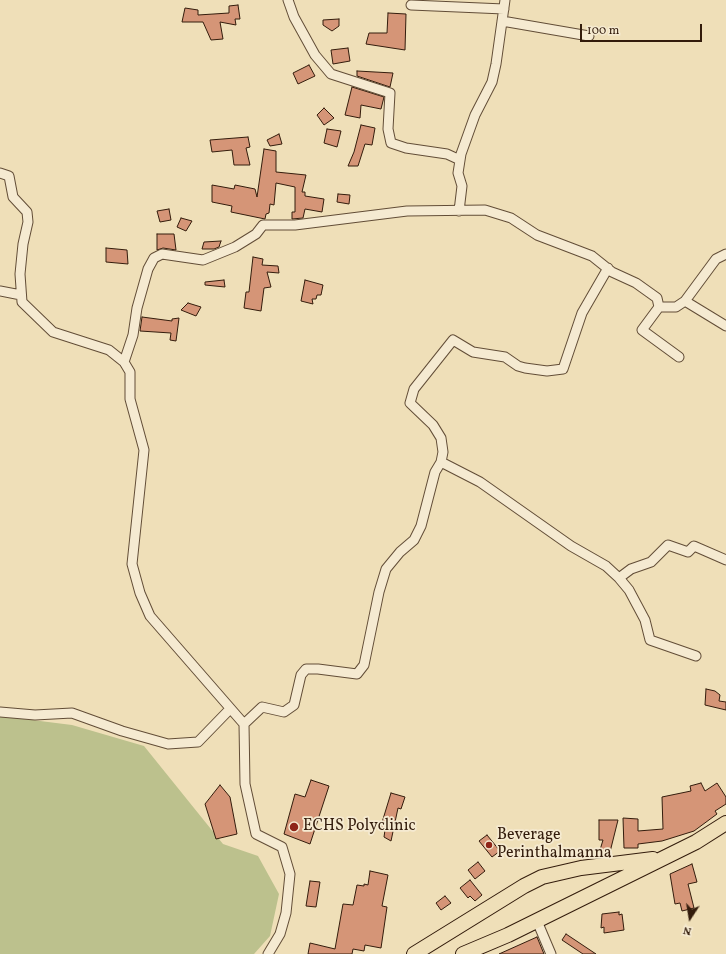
<!DOCTYPE html>
<style>
body{margin:0}
#map{position:relative;width:726px;height:954px;overflow:hidden;background:#efdfb8;font-family:Vollkorn,serif}
canvas{display:block}
.north{position:absolute;left:670px;top:898px;width:40px;height:40px;-webkit-text-stroke:3px #f5ead1;paint-order:stroke;rotate:192deg;font-size:11px;font-weight:700;line-height:16px;text-align:center;color:#331c0c}
.north::after{content:'';display:block;margin:auto;width:14px;height:18px;background:#331c0c;clip-path:polygon(50% 0,100% 100%,50% 72%,0 100%)}
.scale{position:absolute;left:580px;top:24px;width:122px;height:18px;box-sizing:border-box;border:2px solid #331c0c;border-top:0;padding-left:5px;font-size:12px;line-height:14px;white-space:nowrap;color:#331c0c;-webkit-text-stroke:3px #f5ead1;paint-order:stroke}
</style>
<div id="map">
<canvas width="726" height="954"></canvas>
<div class="north">N</div>
<div class="scale">100 m</div>
</div>
<script>
const g = document.querySelector('canvas').getContext('2d');
g.lineJoin = 'round';
function fill(path, color) { g.fillStyle = color; g.fill(path, 'evenodd'); }
const shape = rows => new Path2D(rows.map(r => 'M' + r).join(''));
function strokePath(path, color, width, dash) { g.strokeStyle = color; g.lineWidth = width; g.lineCap = dash ? 'butt' : 'round'; g.setLineDash(dash || []); g.stroke(path); }
function write(font, color, halo, rows, align = 'center') {
  g.font = font + ' Vollkorn,serif'; g.lineWidth = 3.5; g.setLineDash([]); g.textBaseline = 'middle'; g.strokeStyle = halo; g.fillStyle = color; for (const [text, x, y, turn = 0] of rows) {
    g.save(); g.translate(x, y); g.rotate((+turn || 0) * Math.PI / 180); g.textAlign = isNaN(turn) ? turn : align; if (halo) g.strokeText(text, 0, 0); g.fillText(text, 0, 0); g.restore();
  }
}
const green = shape([
 [0,716,72,725,144,746,223,844,258,856,279,894,270,936,254,954,0,954]
]);
const building = shape([
 [238,5,240,19,235,19,236,25,220,22,223,39,211,40,203,22,182,22,185,8,198,10,198,15,229,13,229,6,238,5],
 [388,13,406,14,405,50,366,44,369,33,387,33,388,13],
 [339,19,339,26,332,31,323,25,323,20,339,19],
 [348,48,350,61,333,64,331,50,348,48],
 [309,65,315,76,298,84,293,73,309,65],
 [357,71,393,73,390,87,357,76,357,71],
 [352,87,384,97,381,109,361,105,360,118,345,115,352,87],
 [324,108,334,118,324,125,317,115,324,108],
 [361,125,375,128,372,145,365,144,358,166,348,166,354,152,361,125],
 [327,129,341,131,337,147,324,143,327,129],
 [279,134,282,144,270,146,267,140,279,134],
 [248,137,250,147,246,148,250,165,234,165,232,150,212,152,210,140,248,137],
 [264,149,276,151,276,172,306,175,302,192,305,192,305,196,324,199,322,212,305,209,303,218,292,219,292,212,295,212,295,187,276,183,274,205,270,204,269,213,266,214,265,219,231,212,232,206,212,202,212,185,234,189,235,185,255,189,257,197,264,149],
 [338,194,350,195,349,204,337,202,338,194],
 [169,209,171,220,160,222,157,211,169,209],
 [181,218,192,221,186,231,177,227,181,218],
 [157,234,174,234,176,250,163,248,157,250,157,234],
 [221,241,219,247,214,249,202,249,204,242,221,241],
 [106,248,127,250,128,264,106,262,106,248],
 [253,257,263,259,262,265,278,266,279,273,267,272,271,287,264,288,261,311,244,308,246,292,249,292,253,257],
 [224,280,225,287,205,285,205,282,224,280],
 [305,280,323,285,321,295,317,295,316,299,312,299,313,304,301,301,305,280],
 [188,303,201,307,196,316,181,310,188,303],
 [142,317,172,321,172,319,179,318,176,341,170,340,171,333,140,331,142,317],
 [706,689,715,691,720,695,719,701,726,702,726,710,705,705,706,689],
 [311,780,329,786,310,844,284,834,295,794,305,797,311,780],
 [701,783,705,791,717,783,726,797,726,804,715,811,717,814,694,831,662,841,638,844,638,848,624,848,623,818,638,819,638,831,663,829,662,797,691,791,690,786,701,783],
 [220,785,230,797,237,834,216,839,205,804,220,785],
 [391,793,405,797,401,809,398,808,391,841,384,837,385,830,380,829,391,793],
 [599,820,618,820,610,852,600,850,603,840,599,840,599,820],
 [487,835,500,851,492,857,479,841,487,835],
 [478,862,485,871,475,879,468,870,478,862],
 [692,864,697,882,688,884,694,908,682,911,680,903,675,904,670,874,692,864],
 [370,871,388,875,382,906,387,907,381,948,365,945,364,951,353,949,352,954,308,954,310,943,335,949,343,904,353,905,357,885,364,886,364,884,368,885,370,871],
 [470,880,482,895,475,901,470,896,468,898,460,888,470,880],
 [310,881,320,882,316,907,306,906,310,881],
 [445,896,451,903,441,910,436,903,445,896],
 [619,912,619,915,622,914,624,930,604,933,604,927,601,928,602,914,619,912],
 [566,934,596,954,583,954,562,940,566,934],
 [537,937,544,954,499,954,537,937]
]);
const minor = shape([
 [288,0,294,17,315,55,331,74,390,93,388,129,391,143,406,148,447,154,460,160],
 [411,5,504,9],
 [502,21,589,36],
 [0,173,9,176,13,197,27,212,28,222,23,244,20,274,22,302,53,332,109,350,124,362,130,372,130,399,144,450,132,564,140,593,150,616,244,724,245,784,256,834,282,847,290,874,286,913,280,934,268,954],
 [459,211,462,186,458,173,461,154,475,115,492,82,496,64,505,0],
 [0,291,21,295],
 [685,301,726,326],
 [659,307,676,307,685,301,716,259,726,254],
 [124,362,133,335,137,308,148,269,154,258,162,254,203,260,235,247,256,234,263,225,295,225,407,211,485,210,511,218,537,235,592,256,612,272,636,283,657,298,659,307,642,330,679,357],
 [441,462,480,482,571,546,606,566,619,578,629,590,645,620,650,640,696,656],
 [619,578,631,569,651,562,668,545,688,552,694,546,726,560],
 [0,712,35,715,72,713,122,731,168,744,198,742,230,709],
 [244,724,262,707,284,712,294,705,301,675,306,669,318,669,357,674,364,665,379,592,386,569,400,552,414,540,421,526,435,472,441,462,443,452,441,438,433,425,410,403,414,389,453,340,473,352,505,357,518,366,525,368,547,371,563,369,582,313,608,268],
 [537,921,551,954]
]);
const highway = shape([
 [414,954,524,886,542,877,581,868,653,859],
 [463,954,508,935,696,842,726,823]
]);
const markers = [
 [294,827,5,"#8f2418"],
 [489,845,4,"#8f2418"]
];
const poiNames = [
 ["ECHS Polyclinic",303,827],
 ["Beverage",497,836],
 ["Perinthalmanna",497,854]
];
fill(green, '#bcc18d');
fill(building, '#d59577');
strokePath(building, '#331c0c', 1);
strokePath(minor, '#624d37', 11);
strokePath(highway, '#331c0c', 16);
strokePath(minor, '#f5ead1', 9);
strokePath(highway, '#efdfb8', 14);
for (const [x, y, r, color] of markers) { const dot = new Path2D(); dot.arc(x, y, r, 0, 2 * Math.PI); g.fillStyle = color; g.fill(dot); strokePath(dot, '#f5ead1', 1.5); }
write('16px', '#331c0c', '#f5ead1', poiNames, 'left');
</script>
